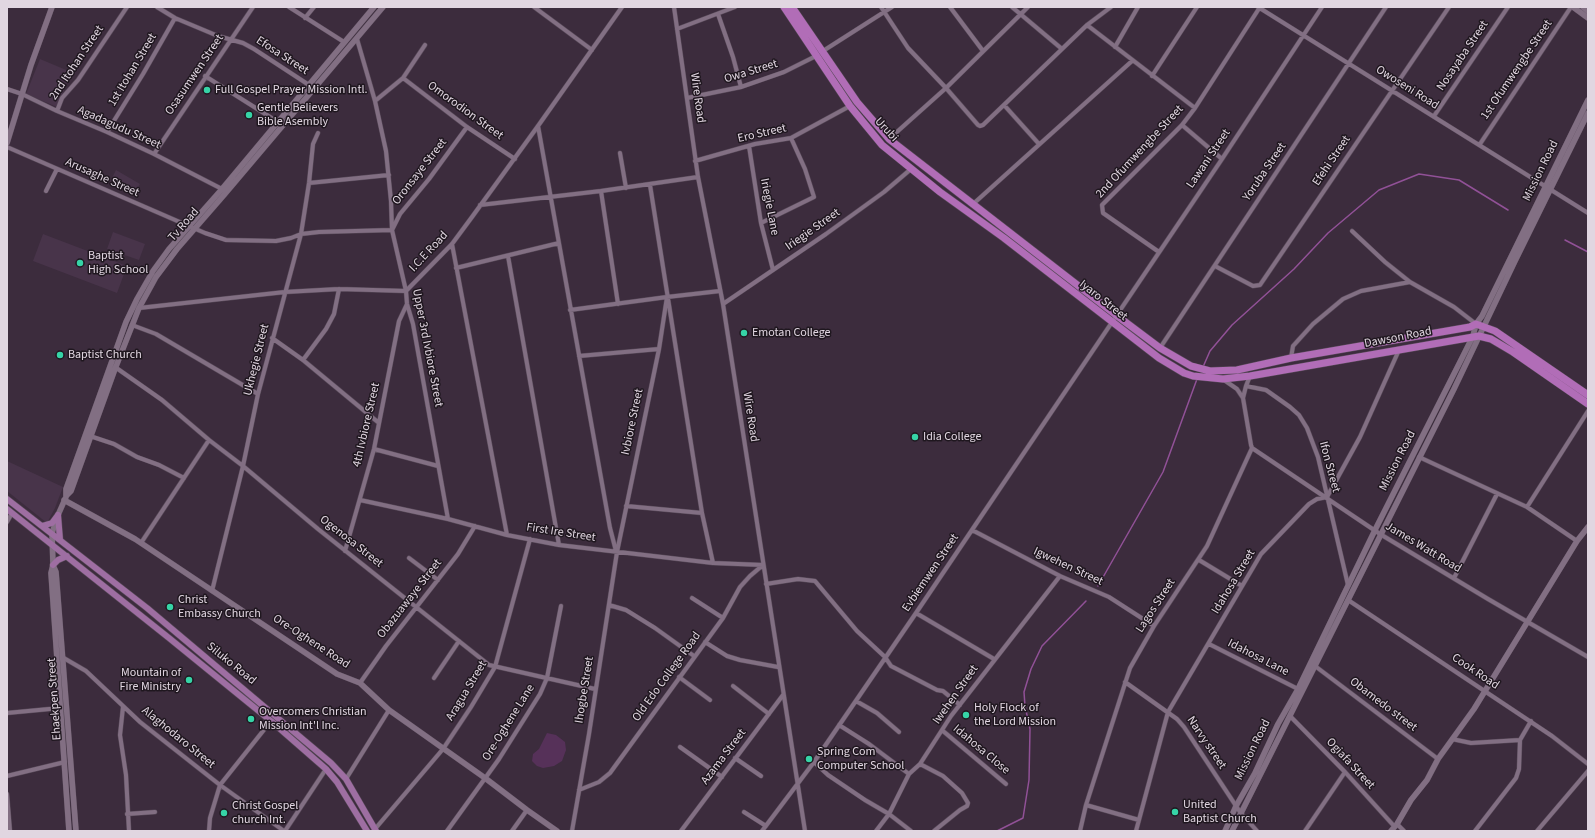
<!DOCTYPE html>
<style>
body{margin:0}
#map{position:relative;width:1595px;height:838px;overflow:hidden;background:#3c2c3d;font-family:"Source Sans 3",sans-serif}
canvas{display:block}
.frame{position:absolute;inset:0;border:8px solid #e1d6e1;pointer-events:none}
</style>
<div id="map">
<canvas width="1595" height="838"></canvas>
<div class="frame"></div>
</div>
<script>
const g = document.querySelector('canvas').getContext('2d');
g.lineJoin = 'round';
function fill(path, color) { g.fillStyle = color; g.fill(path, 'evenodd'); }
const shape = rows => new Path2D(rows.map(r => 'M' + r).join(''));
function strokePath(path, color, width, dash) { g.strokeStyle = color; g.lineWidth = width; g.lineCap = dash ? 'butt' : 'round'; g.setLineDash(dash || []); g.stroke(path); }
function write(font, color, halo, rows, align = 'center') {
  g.font = font + ' "Source Sans 3",sans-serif'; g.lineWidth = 3; g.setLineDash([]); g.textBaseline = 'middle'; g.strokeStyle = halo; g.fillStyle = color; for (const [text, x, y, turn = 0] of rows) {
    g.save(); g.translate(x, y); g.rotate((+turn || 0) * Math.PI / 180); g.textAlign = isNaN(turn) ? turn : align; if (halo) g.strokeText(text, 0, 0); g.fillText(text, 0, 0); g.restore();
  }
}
const built = shape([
 [40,59,71,72,57,107,26,94],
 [116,170,140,184,133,195,110,182],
 [113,232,145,244,139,260,107,249],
 [43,234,127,266,117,293,33,261],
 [7,461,63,487,55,508,47,523,7,491]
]);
const green = shape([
 [547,733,556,735,565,742,566,750,562,761,554,766,543,768,537,766,532,761,533,754,539,749]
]);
const stream = shape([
 [1565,240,1588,252],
 [1203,367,1210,351,1232,325,1294,269,1328,233,1379,190,1419,174,1459,180,1508,210],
 [1098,586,1163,472,1197,379],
 [997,831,1023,818,1029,780,1030,729,1025,706,1024,692,1031,669,1042,646,1086,601]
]);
const street = shape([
 [157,7,175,18,218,36,243,43,254,49,309,85],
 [289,7,344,42],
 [534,7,592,50],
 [674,7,698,177,723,304,805,831],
 [881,7,908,48,946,88,978,125,980,126,983,125,1087,25,1111,7],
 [950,7,983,51],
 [1012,7,1062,49],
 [1258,7,1588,213],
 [718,14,733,57,741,87],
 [305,18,314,7],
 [1087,25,1195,108],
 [677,29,735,7],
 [357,39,375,101,386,151,391,201,392,230,406,291,407,304,413,324,448,519],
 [1115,47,1138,7],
 [823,51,892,7],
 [205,76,278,122],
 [1152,76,1197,7],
 [403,78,467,127,515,159],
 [7,89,22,94,57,111,107,132,154,154,222,189],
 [687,98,741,87,784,72,816,56],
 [375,101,403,78,425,45],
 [1004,105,1039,144],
 [57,111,62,98,78,80,127,7],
 [1434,116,1508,7],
 [1182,125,1222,159],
 [538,126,610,528,616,551],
 [107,132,143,74,175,18],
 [889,139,946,88,1028,7],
 [1480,144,1571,7],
 [749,146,761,223,773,270],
 [7,147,205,233,226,240,276,241,291,238,301,234,319,232,392,230,400,214,429,179,467,127],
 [620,153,626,188],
 [154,154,253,7],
 [695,161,755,144,791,138,850,106],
 [309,183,389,175],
 [650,185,702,513,713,563],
 [46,191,57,169],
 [601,191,618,304],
 [480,205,601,191,698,177],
 [972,205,1132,61],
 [761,223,814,197,805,169,791,138],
 [1352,231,1385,262,1410,282],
 [452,244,507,535],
 [1159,252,1103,213,1102,205,1182,125,1195,108,1260,7],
 [508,256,559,545],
 [1215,266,1253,286,1260,285,1449,7],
 [456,268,559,243],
 [723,304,826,234,884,192,911,169],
 [139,308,285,292,339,289,406,291,452,244,472,217,538,126,622,7],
 [570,310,667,297,720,291],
 [132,325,156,334,258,394],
 [272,338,303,360,379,423],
 [1160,348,1386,7],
 [579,356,659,349],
 [1291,358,1293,346,1313,324,1343,299,1361,291,1410,282,1454,307,1476,324],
 [303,360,326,329,334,314,339,289],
 [115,367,162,400,209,440,243,466,318,529,489,665,595,689],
 [1224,380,1237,389,1243,398],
 [1246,386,1266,390,1290,407,1299,415,1307,428,1318,457,1348,585],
 [90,436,114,444,137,457,159,465,184,478],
 [1252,448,1380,534,1488,599,1588,657],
 [374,449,438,466],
 [1419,457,1527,507,1577,541],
 [360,500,448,519,507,535,559,545,713,563,763,565],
 [626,506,702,513],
 [1527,507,1588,411],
 [7,522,12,513],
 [972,530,1060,576,1109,597,1154,626],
 [141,543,209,440],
 [345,551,374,449,399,321,407,304],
 [409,558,438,580],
 [1199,560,1242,586],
 [1454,578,1497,494],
 [766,584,798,579,815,581,857,631,885,657,891,666,937,690,943,691,960,705],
 [212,591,243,466,258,394,301,234,309,183,313,144,318,133],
 [692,598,723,618],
 [1348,600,1552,736,1588,764],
 [609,605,626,610,655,628,694,656],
 [916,613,994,659],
 [705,642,727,656,740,660,778,667],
 [1209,644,1298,689],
 [62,657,86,671,140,722,220,785,284,831],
 [1315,666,1438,759],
 [679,677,710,700],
 [434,678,459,641],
 [1125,682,1177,719,1184,727,1240,812,1257,831],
 [360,683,386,646,458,554,475,526],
 [733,686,769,714],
 [856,701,877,713,899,732],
 [123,707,120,735,126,775,129,831],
 [7,713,60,708],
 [1290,716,1345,772,1394,826],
 [839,725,869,744,909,774],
 [943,731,1006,784],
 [1452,739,1471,743,1520,740],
 [680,747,722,777],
 [735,758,761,776],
 [814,762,828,775,865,800,889,814,911,831],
 [920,764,943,776,962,793,968,803,967,806,960,810,934,831],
 [7,776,65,762],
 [346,779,389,710],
 [579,790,599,782,610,773,723,618,740,587,750,576,763,565],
 [7,794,10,831],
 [1086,805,1139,820],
 [744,812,766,826],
 [127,814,155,812],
 [1397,824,1404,831],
 [375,829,443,749,471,707,495,667,530,539],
 [209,831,210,818,220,785,271,721],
 [285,831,326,769],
 [447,831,499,759,540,694,547,678,561,606],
 [512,831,527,810],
 [572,831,589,734,617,552,659,349,667,297],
 [681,831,783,695],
 [762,831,814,762,916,613,1222,159,1322,7],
 [876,831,889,814,909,774,920,764,951,716,1060,576],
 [1080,831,1086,805,1130,668,1154,626,1207,546,1252,448,1251,445,1243,398,1246,386,1250,376],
 [1136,831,1168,712,1261,554,1309,504,1317,499,1327,497,1360,437,1399,350],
 [1305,831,1345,772],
 [1475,831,1516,778,1519,769,1520,740,1531,721],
 [1537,831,1588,771]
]);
const secondary = shape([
 [374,7,222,189,169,249,153,271,137,299,126,322,66,489,66,496,71,491,115,369,139,308,156,277,177,249,224,195,383,7],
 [1573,7,1588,18],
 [1583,7,1588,11],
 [7,143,31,65,52,7],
 [66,497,58,515,52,533,53,565,51,573,69,831],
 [64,500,135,539,337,674,360,683,389,710,485,778,527,810,557,831],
 [53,565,56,572,76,831],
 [1225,831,1236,806,1255,773,1278,724,1298,689,1375,530,1462,358,1473,336,1476,324,1482,316,1588,100],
 [1232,831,1454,389,1515,261,1588,113],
 [1391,831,1397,824,1411,800,1427,780,1438,759,1474,709,1577,541,1588,527]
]);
const primary = shape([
 [7,499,147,608,331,763,346,779,376,831],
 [7,509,169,638,271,721,326,769,337,782,367,831],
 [58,515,60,540],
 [42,526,52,523,58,515],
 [53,565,58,560,67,556]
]);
const highway = shape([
 [784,7,850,106,882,145,940,192,1004,238,1159,358,1184,373,1193,376,1223,379,1250,376,1479,336,1491,339,1513,352,1588,404],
 [792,7,857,102,889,139,1116,315,1160,348,1191,366,1210,371,1237,370,1291,358,1470,327,1476,324,1495,331,1588,395]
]);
const markers = [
 [207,90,4,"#36d4a7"],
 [249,115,4,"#36d4a7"],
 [80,263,4,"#36d4a7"],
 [744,333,4,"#36d4a7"],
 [60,355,4,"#36d4a7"],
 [915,437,4,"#36d4a7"],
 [170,607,4,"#36d4a7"],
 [189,680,4,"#36d4a7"],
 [966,715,4,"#36d4a7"],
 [251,719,4,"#36d4a7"],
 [809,759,4,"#36d4a7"],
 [1175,812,4,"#36d4a7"],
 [224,813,4,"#36d4a7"]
];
const streetNames = [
 ["Efosa Street",282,56,33],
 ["Nosayaba Street",1463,56,-56],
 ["2nd Itohan Street",77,63,-56],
 ["1st Itohan Street",133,70,-59],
 ["1st Ofumwengbe Street",1517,70,-56],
 ["Owa Street",751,72,-17],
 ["Osasumwen Street",195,75,-56],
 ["Owoseni Road",1407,88,32],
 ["Wire Road",697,98,82],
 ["Omorodion Street",465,111,36],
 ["Agadagudu Street",119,128,24],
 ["Urubi",886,130,47],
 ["Ero Street",762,134,-13],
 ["2nd Ofumwengbe Street",1140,152,-47],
 ["Lawani Street",1209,159,-56],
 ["Efehi Street",1332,161,-56],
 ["Mission Road",1541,171,-64],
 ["Oronsaye Street",420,172,-52],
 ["Yoruba Street",1265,172,-56],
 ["Arusaghe Street",102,178,24],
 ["Iriegie Lane",769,207,79],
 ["Tv Road",184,225,-49],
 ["Iriegie Street",813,230,-35],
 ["I.C.E Road",429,252,-47],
 ["Iyaro Street",1103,301,38],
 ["Dawson Road",1398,338,-11],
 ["Upper 3rd Ivbiore Street",427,348,79],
 ["Ukhegie Street",257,360,-76],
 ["Wire Road",750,417,81],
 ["Ivbiore Street",633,422,-78],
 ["4th Ivbiore Street",367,425,-77],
 ["Mission Road",1398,461,-63],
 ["Ifon Street",1329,467,75],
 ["First Ire Street",561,533,9],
 ["Ogenosa Street",351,542,38],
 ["James Watt Road",1423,548,31],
 ["Igwehen Street",1068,567,25],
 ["Evbiemwen Street",931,573,-56],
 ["Idahosa Street",1234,582,-59],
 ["Obazuawaye Street",410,599,-52],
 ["Lagos Street",1156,606,-57],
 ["Ore-Oghene Road",311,642,33],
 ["Idahosa Lane",1258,658,27],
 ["Siluko Road",231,664,39],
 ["Cook Road",1475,672,34],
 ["Old Edo College Road",667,677,-54],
 ["Ihogbe Street",585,690,-81],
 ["Aragua Street",467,691,-59],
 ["Iwehen Street",956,695,-55],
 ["Ehaekpen Street",55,699,-94],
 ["Obamedo street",1383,705,37],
 ["Ore-Oghene Lane",509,723,-58],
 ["Alaghodaro Street",178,738,39],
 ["Narvy street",1206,743,56],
 ["Idahosa Close",981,750,40],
 ["Mission Road",1253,750,-64],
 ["Azama Street",724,757,-53],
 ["Ogiafa Street",1350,764,47]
];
const poiNames = [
 ["Full Gospel Prayer Mission Intl.",215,90],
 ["Gentle Believers",257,108],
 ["Bible Asembly",257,122],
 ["Baptist",88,256],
 ["High School",88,270],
 ["Emotan College",752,333],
 ["Baptist Church",68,355],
 ["Idia College",923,437],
 ["Christ",178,600],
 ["Embassy Church",178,614],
 ["Mountain of",181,673,"right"],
 ["Fire Ministry",181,687,"right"],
 ["Holy Flock of",974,708],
 ["the Lord Mission",974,722],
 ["Overcomers Christian",259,712],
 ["Mission Int'l Inc.",259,726],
 ["Spring Com",817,752],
 ["Computer School",817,766],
 ["United",1183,805],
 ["Baptist Church",1183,819],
 ["Christ Gospel",232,806],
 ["church Int.",232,820]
];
fill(built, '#48344a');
fill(green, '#563159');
strokePath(stream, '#915197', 1.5);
strokePath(street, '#584a59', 5);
strokePath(secondary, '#584a59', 6);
strokePath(primary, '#584a59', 7);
strokePath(highway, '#584a59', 8);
strokePath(street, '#826f83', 4);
strokePath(secondary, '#826f83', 5.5);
strokePath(primary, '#9e6ea2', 6);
strokePath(highway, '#b16db7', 7);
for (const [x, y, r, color] of markers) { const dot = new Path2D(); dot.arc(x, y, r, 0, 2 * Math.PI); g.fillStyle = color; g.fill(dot); strokePath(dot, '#1f171f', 1.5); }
write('12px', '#e1d6e1', '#1f171f', streetNames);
write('12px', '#e1d6e1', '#1f171f', poiNames, 'left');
</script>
